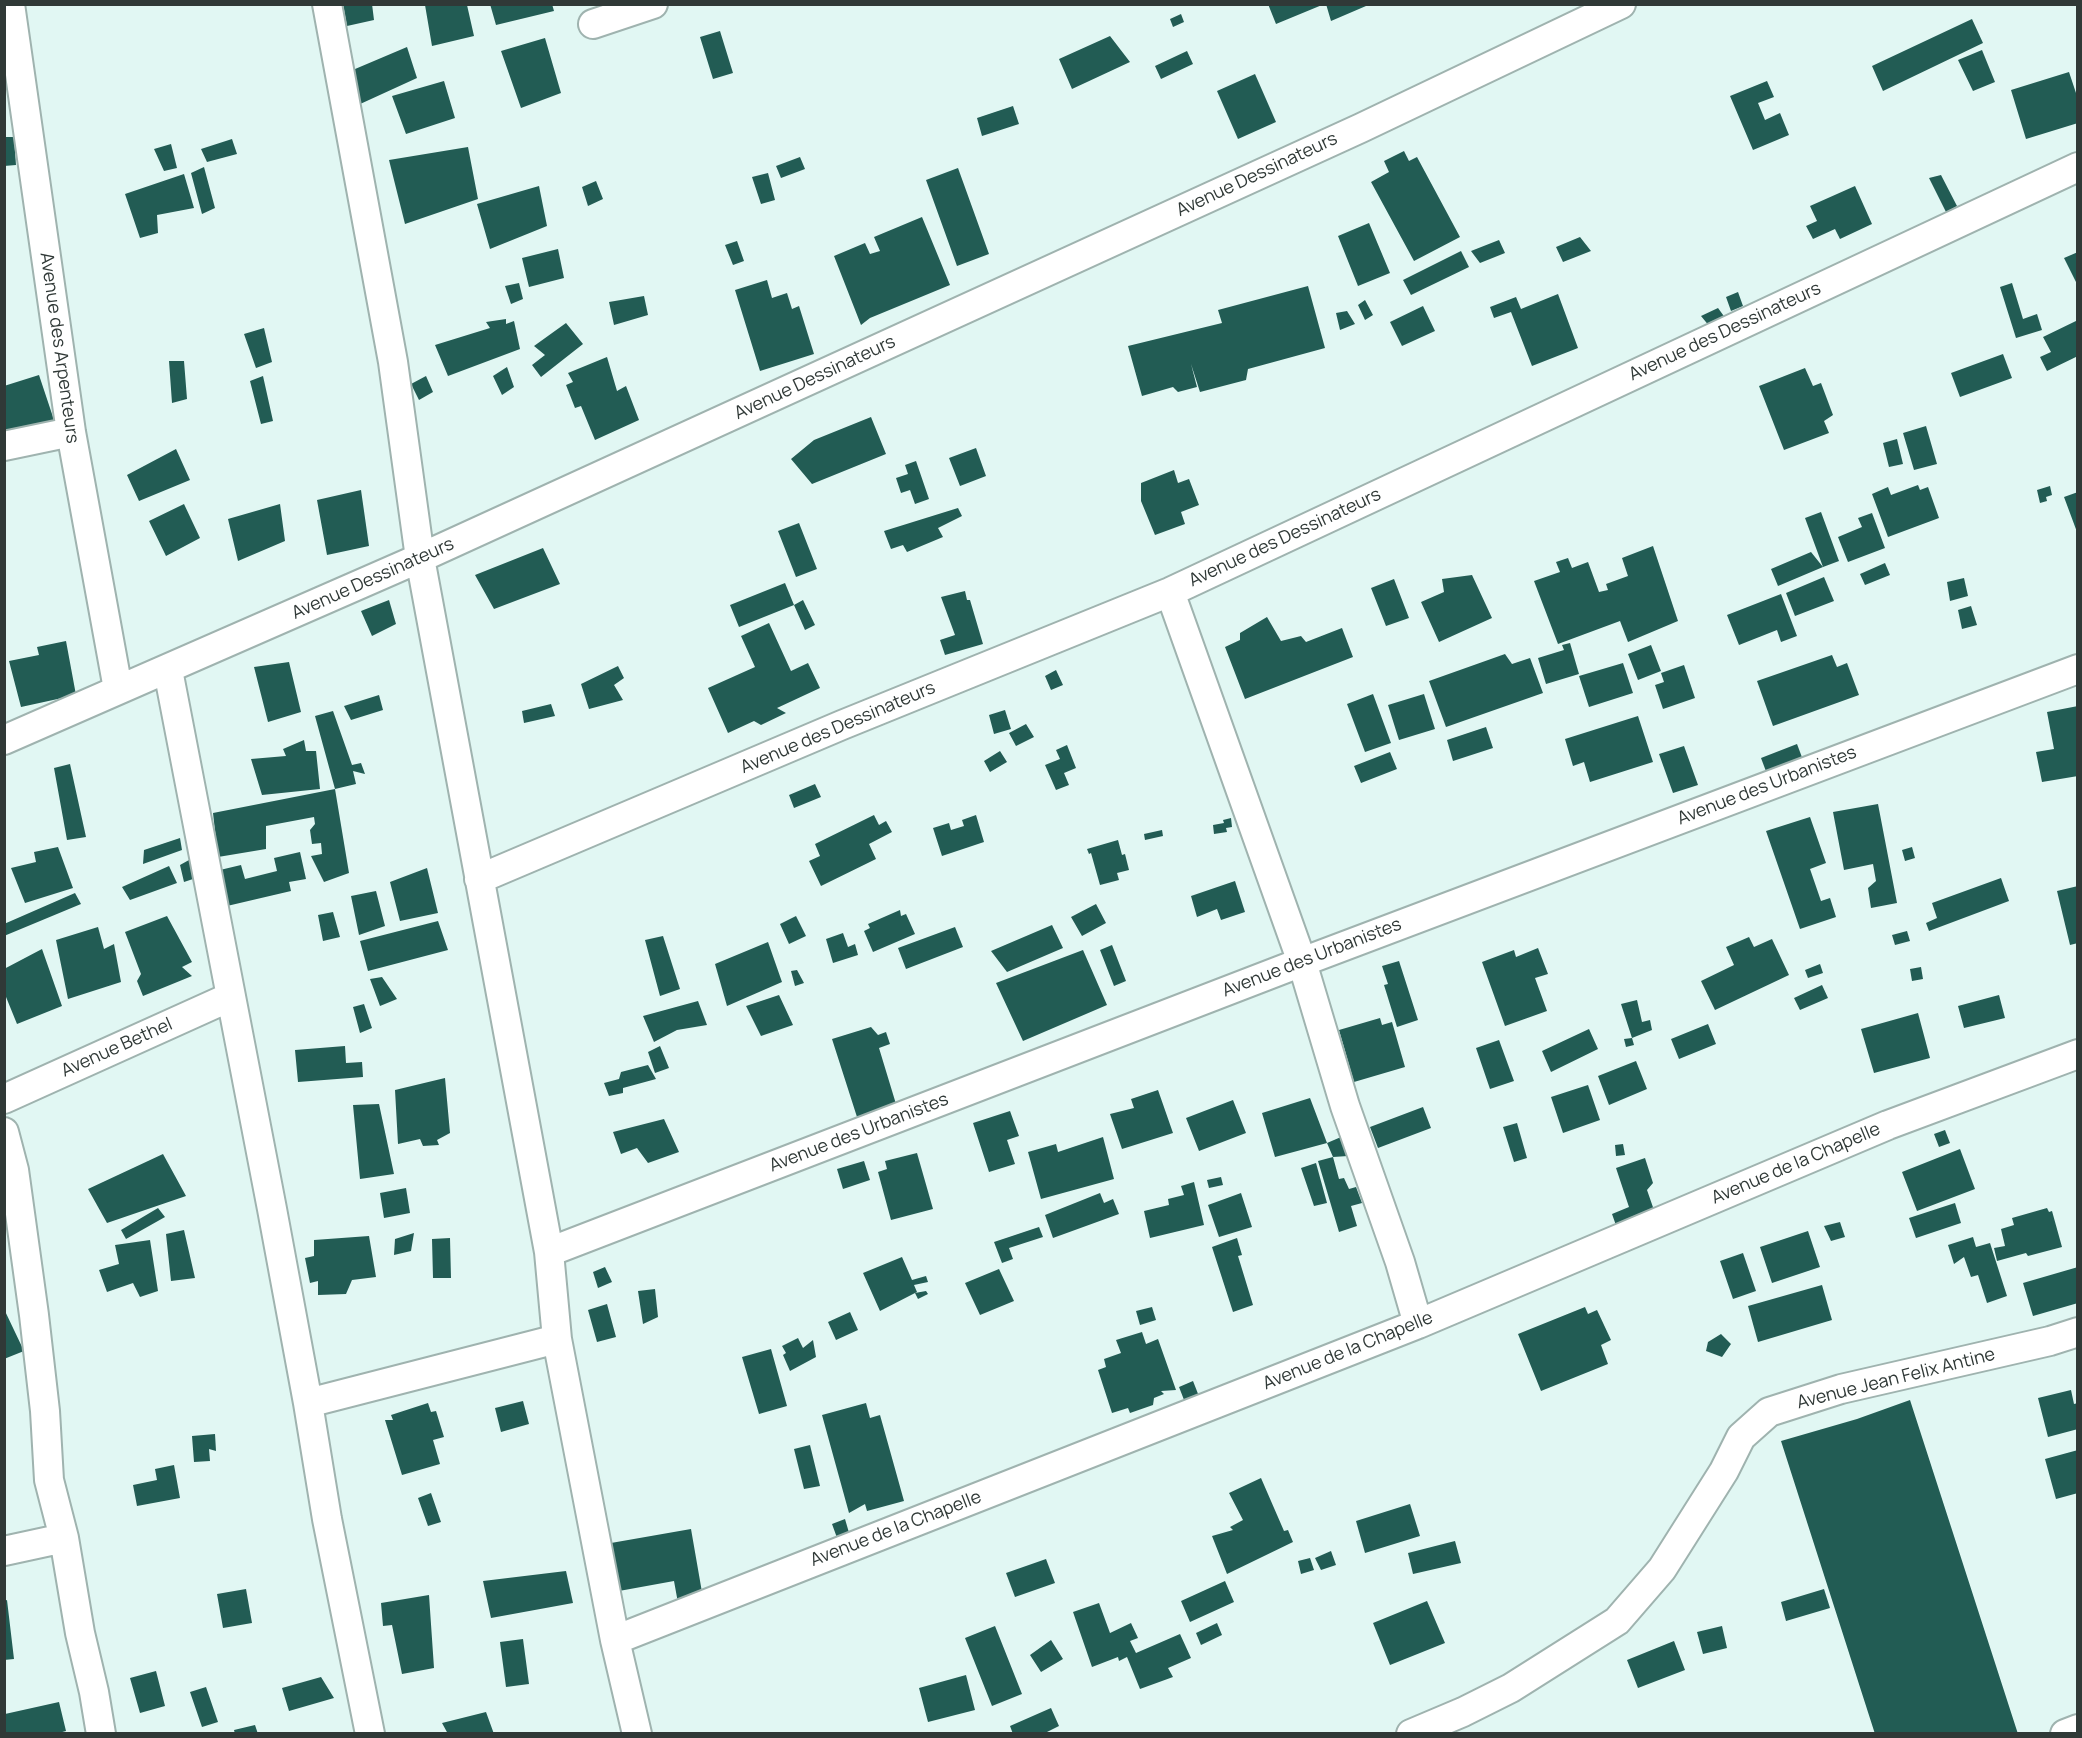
<!DOCTYPE html>
<style>
body{margin:0}
#map{position:relative;width:2082px;height:1738px;overflow:hidden;background:#e1f7f3;font-family:Manrope,sans-serif}
canvas{display:block}
.frame{position:absolute;inset:0;border:6px solid #303937;pointer-events:none}
</style>
<div id="map">
<canvas width="2082" height="1738"></canvas>
<div class="frame"></div>
</div>
<script>
const g = document.querySelector('canvas').getContext('2d');
g.lineJoin = 'round';
function fill(path, color) { g.fillStyle = color; g.fill(path, 'evenodd'); }
const shape = rows => new Path2D(rows.map(r => 'M' + r).join(''));
function strokePath(path, color, width, dash) { g.strokeStyle = color; g.lineWidth = width; g.lineCap = dash ? 'butt' : 'round'; g.setLineDash(dash || []); g.stroke(path); }
function write(font, color, halo, rows, align = 'center') {
  g.font = font + ' Manrope,sans-serif'; g.lineWidth = 6; g.setLineDash([]); g.textBaseline = 'middle'; g.strokeStyle = halo; g.fillStyle = color; for (const [text, x, y, turn = 0] of rows) {
    g.save(); g.translate(x, y); g.rotate((+turn || 0) * Math.PI / 180); g.textAlign = isNaN(turn) ? turn : align; if (halo) g.strokeText(text, 0, 0); g.fillText(text, 0, 0); g.restore();
  }
}
const building = shape([
 [343,4,372,4,374,20,347,26],
 [490,4,552,4,554,11,496,25],
 [1268,4,1322,4,1322,5,1276,24],
 [1326,4,1365,4,1366,6,1331,21],
 [425,5,467,5,474,36,432,46],
 [1181,14,1184,22,1173,27,1170,19],
 [1972,19,1983,43,1883,91,1872,66],
 [720,31,733,73,713,79,700,37],
 [1110,36,1130,62,1072,89,1059,59],
 [545,38,561,93,521,108,501,51],
 [407,47,417,78,358,105,348,72],
 [1982,50,1995,82,1973,91,1958,60],
 [1187,51,1193,64,1161,79,1155,66],
 [2069,72,2078,99,2078,123,2026,139,2011,90],
 [1255,74,1276,122,1238,139,1217,91],
 [444,81,455,118,406,134,392,96],
 [1767,81,1774,97,1758,103,1765,120,1780,113,1789,135,1753,150,1730,96],
 [1013,106,1019,124,982,136,977,118],
 [4,137,14,137,16,165,4,166],
 [232,139,237,154,207,162,201,149],
 [171,144,177,168,164,171,154,149],
 [468,147,478,199,405,224,389,160],
 [1404,151,1409,161,1417,157,1460,237,1414,261,1371,182,1389,172,1384,161],
 [800,157,805,169,781,178,776,166],
 [204,167,215,208,202,214,191,173],
 [958,168,989,254,957,266,926,180],
 [768,173,775,200,761,204,752,177],
 [184,174,194,208,157,215,158,233,140,238,125,194],
 [1941,175,1957,206,1946,212,1929,178],
 [596,181,603,199,588,206,582,187],
 [539,186,547,226,490,249,477,204],
 [1855,186,1872,224,1840,239,1835,229,1813,239,1806,226,1817,221,1810,206],
 [922,217,950,285,870,318,861,325,834,256,865,243,870,254,880,251,874,237],
 [1369,223,1390,273,1358,286,1338,236],
 [1580,237,1591,251,1563,262,1556,247],
 [1499,240,1505,253,1480,263,1471,251],
 [737,241,744,261,733,265,725,245],
 [558,249,564,278,529,287,522,258],
 [1461,251,1469,267,1411,295,1403,280],
 [2078,252,2078,286,2064,258],
 [767,280,772,298,787,293,792,309,799,306,814,354,760,371,735,290],
 [519,283,523,299,511,304,505,286],
 [2012,283,2023,319,2037,314,2042,330,2016,338,2000,287],
 [1308,286,1325,348,1248,369,1246,380,1200,392,1191,364,1197,387,1178,392,1173,387,1142,396,1128,346,1222,323,1218,310],
 [1738,292,1743,306,1731,311,1726,297],
 [1558,294,1578,348,1532,366,1511,312,1494,318,1490,307,1516,297,1521,309],
 [644,296,648,315,614,325,609,302],
 [1365,300,1373,315,1365,320,1358,305],
 [1423,306,1435,331,1402,346,1390,322],
 [1718,308,1726,319,1710,327,1701,316],
 [1347,311,1355,324,1340,330,1336,313],
 [506,319,506,324,514,321,520,349,448,376,435,345,490,328,486,322],
 [2078,320,2078,356,2047,371,2040,357,2051,352,2043,337],
 [566,323,583,344,541,377,532,365,545,355,534,346],
 [264,328,272,362,256,368,244,334],
 [2003,354,2012,378,1960,397,1951,373],
 [607,357,617,391,626,386,639,420,595,440,581,406,575,408,566,385,573,382,568,373],
 [169,361,184,361,187,399,172,403],
 [507,367,514,387,502,395,493,376],
 [1805,368,1813,386,1821,383,1833,415,1824,421,1829,433,1784,450,1759,386],
 [39,375,54,420,4,432,4,386],
 [263,376,273,421,261,424,250,381],
 [426,376,433,392,419,400,411,384],
 [871,417,886,454,812,484,791,459,814,440],
 [1926,426,1937,464,1914,470,1903,433],
 [1897,439,1903,464,1889,467,1883,443],
 [976,448,986,476,960,486,949,458],
 [176,449,190,480,139,501,127,475],
 [916,461,929,499,915,504,910,490,901,493,896,478,908,474,905,465],
 [1174,470,1178,483,1189,479,1199,505,1181,512,1185,524,1155,535,1141,501,1141,483],
 [1918,485,1920,490,1928,487,1939,518,1888,537,1872,494,1888,487,1891,495],
 [2050,486,2052,495,2046,497,2047,501,2040,503,2037,490],
 [361,490,369,546,327,555,317,500],
 [2078,492,2078,532,2077,532,2064,497],
 [184,504,200,538,166,556,149,521],
 [280,504,285,541,238,561,228,519],
 [958,508,962,516,938,528,943,537,907,552,903,545,891,549,884,531],
 [1821,512,1839,561,1823,567,1805,518],
 [1872,513,1885,548,1848,562,1838,537,1862,527,1858,518],
 [799,523,817,569,796,577,778,531],
 [1653,546,1678,621,1628,642,1620,621,1558,644,1534,581,1560,572,1556,562,1568,558,1572,568,1588,562,1599,592,1608,590,1606,584,1628,576,1622,558],
 [543,548,560,584,494,609,475,575],
 [1811,552,1823,567,1778,586,1771,569],
 [1885,563,1890,575,1865,585,1860,574],
 [1472,575,1492,618,1439,642,1421,602,1444,592,1442,579],
 [1824,577,1834,601,1795,616,1786,593],
 [1964,578,1968,596,1950,601,1947,582],
 [1394,579,1409,618,1386,626,1371,588],
 [785,583,794,605,739,627,730,605],
 [965,591,967,600,970,600,983,644,945,655,940,640,955,635,941,597],
 [1781,594,1797,636,1781,642,1777,630,1739,645,1727,615],
 [389,600,396,624,372,636,361,611],
 [803,600,815,625,805,630,794,605],
 [1971,606,1977,625,1962,629,1958,610],
 [1267,617,1281,641,1301,636,1306,642,1342,628,1353,657,1245,699,1225,647,1240,640,1240,633],
 [769,623,791,671,808,663,820,688,777,708,786,713,761,725,754,721,728,733,708,688,755,667,741,636],
 [66,641,76,695,21,707,9,661,39,655,37,647],
 [1570,643,1579,674,1546,684,1538,658,1564,650,1562,645],
 [1651,645,1661,671,1638,680,1628,654],
 [1505,654,1512,664,1530,658,1543,693,1446,727,1429,681],
 [1832,655,1837,667,1847,663,1859,695,1773,726,1757,681],
 [289,662,301,712,268,722,254,667],
 [1623,663,1633,693,1589,707,1579,676],
 [1684,665,1695,698,1663,709,1655,685,1664,682,1661,673],
 [618,666,624,678,614,685,623,700,589,709,581,684],
 [1056,670,1063,685,1051,690,1045,676],
 [1373,694,1391,743,1365,752,1347,704],
 [1424,694,1435,729,1399,740,1388,705],
 [379,695,383,710,351,720,344,706],
 [551,704,555,716,524,723,522,711],
 [2078,706,2078,776,2042,782,2036,752,2054,749,2047,712],
 [1005,710,1011,729,994,734,989,715],
 [333,711,352,765,361,763,365,774,353,771,356,784,335,789,315,716],
 [1638,716,1653,762,1590,782,1584,762,1573,766,1565,739],
 [1026,724,1034,737,1016,746,1009,733],
 [1486,727,1493,748,1453,761,1447,740],
 [304,740,306,751,316,751,320,789,262,795,251,759,286,756,283,749],
 [1797,744,1803,760,1767,774,1761,758],
 [1067,745,1076,768,1064,773,1069,785,1056,790,1045,765,1060,759,1056,750],
 [1684,746,1698,785,1673,793,1659,754],
 [1000,751,1007,762,990,772,984,761],
 [1390,752,1397,769,1361,783,1354,766],
 [70,764,86,837,67,840,54,768],
 [815,784,821,797,794,808,789,795],
 [335,789,349,873,324,882,311,856,322,854,321,843,312,844,310,830,315,824,314,817,266,826,266,849,218,857,213,813],
 [1878,804,1897,903,1871,908,1868,888,1876,881,1873,864,1844,870,1833,812],
 [874,815,879,825,886,821,892,832,869,844,876,859,821,886,809,861,820,856,815,844],
 [976,815,984,842,942,856,933,828,949,823,951,830,964,826,962,820],
 [1810,817,1826,863,1810,869,1821,901,1830,898,1836,917,1800,929,1766,831],
 [1231,818,1232,827,1226,828,1227,832,1214,834,1213,825,1224,823,1223,820],
 [1162,830,1163,836,1145,840,1144,834],
 [180,838,182,850,143,864,144,850],
 [1118,840,1122,855,1125,854,1129,870,1117,873,1119,880,1100,885,1091,853,1089,854,1087,849],
 [58,847,73,888,25,903,11,868,36,862,34,852],
 [1912,847,1915,858,1905,861,1902,850],
 [300,852,306,879,289,882,291,891,227,906,220,870,241,865,245,879,277,871,274,858],
 [189,860,196,878,184,882,180,865],
 [169,866,177,883,130,900,122,887],
 [427,868,438,913,400,921,390,882],
 [2001,878,2009,901,1929,931,1926,923,1937,918,1932,903],
 [1235,881,1245,912,1221,920,1217,909,1197,917,1191,896],
 [2078,886,2078,943,2070,945,2057,891],
 [376,891,385,926,359,935,351,896],
 [75,893,81,904,4,936,4,924],
 [1096,904,1106,923,1082,936,1071,917],
 [900,910,901,916,906,914,915,934,873,952,864,931,870,928,868,924],
 [333,912,340,937,323,941,318,915],
 [167,916,192,962,182,967,192,976,143,996,137,981,141,974,125,932],
 [796,916,806,936,789,944,780,924],
 [438,921,448,950,368,971,360,941],
 [1052,925,1063,948,1007,972,991,951],
 [98,927,104,949,114,944,121,982,68,999,56,940],
 [955,927,963,947,906,969,898,948],
 [1907,931,1910,941,1895,945,1892,935],
 [843,933,848,947,855,944,858,955,833,963,826,939],
 [663,936,680,989,660,996,645,940],
 [1749,937,1754,947,1772,939,1789,975,1715,1010,1701,981,1734,965,1726,947],
 [768,942,782,982,727,1006,715,964],
 [1112,945,1126,981,1114,986,1100,950],
 [1538,948,1548,974,1535,978,1547,1011,1505,1026,1482,962,1514,950,1516,957],
 [42,949,62,1006,17,1024,4,992,4,969],
 [1083,950,1107,1005,1023,1041,996,983],
 [1399,961,1418,1020,1397,1027,1384,985,1388,984,1382,966],
 [1820,964,1823,973,1808,978,1805,970],
 [1921,967,1923,979,1912,981,1910,969],
 [797,970,804,983,795,986,791,971],
 [382,977,397,999,380,1006,370,979],
 [1822,985,1828,998,1800,1010,1794,998],
 [779,995,793,1025,761,1036,746,1006],
 [1999,995,2005,1018,1964,1028,1958,1006],
 [1637,1000,1642,1022,1650,1020,1652,1030,1632,1038,1634,1045,1626,1047,1624,1039,1632,1038,1621,1004],
 [698,1001,707,1025,677,1030,654,1042,643,1016],
 [364,1004,372,1028,360,1033,353,1007],
 [1918,1013,1930,1058,1874,1073,1861,1029],
 [1380,1018,1382,1025,1392,1022,1405,1067,1354,1082,1339,1030],
 [1708,1024,1716,1044,1679,1059,1671,1039],
 [871,1027,878,1035,886,1032,890,1044,879,1048,896,1104,857,1117,832,1039],
 [1589,1029,1598,1049,1551,1072,1542,1051],
 [1499,1040,1514,1081,1490,1089,1476,1048],
 [345,1046,346,1063,362,1062,363,1077,298,1082,295,1050],
 [660,1046,669,1068,655,1073,648,1052],
 [1636,1061,1647,1089,1609,1105,1598,1076],
 [648,1065,656,1079,623,1088,623,1093,609,1096,604,1083,619,1079,621,1072],
 [445,1078,450,1133,437,1140,439,1145,423,1146,420,1139,398,1144,395,1090],
 [1588,1085,1600,1120,1563,1133,1551,1097],
 [1158,1090,1173,1133,1122,1149,1110,1114,1134,1108,1131,1099],
 [1310,1098,1327,1143,1275,1157,1262,1113],
 [1233,1100,1246,1133,1199,1151,1186,1118],
 [379,1104,394,1174,360,1179,353,1105],
 [1423,1107,1431,1128,1378,1148,1370,1127],
 [1010,1111,1019,1136,1007,1140,1015,1164,989,1172,973,1123],
 [664,1119,679,1152,648,1163,637,1148,621,1154,613,1132],
 [1517,1123,1527,1158,1514,1162,1503,1127],
 [1945,1130,1950,1143,1939,1147,1934,1134],
 [1103,1137,1114,1179,1041,1199,1028,1152,1056,1144,1058,1152],
 [1341,1137,1348,1156,1333,1157,1339,1179,1344,1178,1349,1189,1356,1187,1362,1203,1351,1206,1357,1226,1339,1232,1318,1161,1333,1157,1327,1143],
 [1623,1144,1625,1155,1616,1156,1615,1145],
 [1960,1149,1975,1189,1917,1211,1902,1172],
 [917,1153,933,1209,891,1220,878,1172,887,1169,885,1161],
 [163,1154,186,1196,107,1223,88,1189],
 [1645,1158,1653,1183,1647,1190,1655,1213,1618,1231,1612,1214,1629,1207,1616,1168],
 [864,1161,870,1180,843,1189,837,1169],
 [1316,1163,1327,1203,1314,1206,1301,1168],
 [1221,1177,1223,1185,1209,1188,1207,1180],
 [1194,1182,1204,1225,1150,1238,1144,1211,1169,1205,1168,1199,1184,1195,1181,1186],
 [406,1188,410,1213,384,1218,380,1193],
 [1100,1193,1104,1203,1113,1199,1119,1214,1053,1238,1045,1215],
 [1241,1193,1252,1227,1219,1237,1208,1205],
 [1955,1203,1961,1223,1916,1238,1909,1218],
 [158,1208,165,1217,126,1239,121,1230],
 [2047,1208,2049,1212,2052,1211,2062,1247,2028,1256,2026,1253,1997,1261,1994,1248,2005,1246,2001,1229,2014,1225,2012,1218],
 [1840,1222,1845,1237,1831,1241,1824,1226],
 [1039,1227,1043,1237,1009,1248,1013,1259,1002,1263,994,1242],
 [184,1230,195,1278,171,1281,166,1234],
 [1808,1231,1820,1267,1772,1283,1760,1247],
 [414,1233,411,1251,394,1255,395,1239],
 [369,1236,376,1277,352,1280,346,1294,318,1295,318,1281,310,1283,305,1258,314,1256,314,1240],
 [1973,1237,1976,1247,1990,1243,2007,1296,1987,1303,1978,1275,1971,1277,1964,1257,1954,1264,1948,1245],
 [450,1238,451,1278,433,1278,432,1239],
 [1237,1238,1242,1255,1238,1256,1253,1305,1233,1312,1212,1247],
 [150,1240,158,1291,140,1297,133,1283,107,1292,99,1270,119,1264,115,1245],
 [1743,1253,1756,1291,1733,1299,1720,1261],
 [902,1257,912,1280,926,1276,928,1282,914,1285,917,1292,915,1293,926,1291,928,1294,918,1299,915,1293,880,1311,863,1273],
 [605,1267,612,1282,598,1288,593,1272],
 [2078,1267,2078,1303,2033,1316,2023,1283],
 [999,1269,1014,1301,980,1315,965,1283],
 [1822,1285,1832,1320,1758,1342,1748,1306],
 [655,1289,658,1317,643,1324,638,1291],
 [607,1304,616,1337,597,1342,588,1310],
 [1152,1307,1156,1320,1140,1325,1136,1311],
 [1585,1307,1588,1314,1597,1310,1611,1340,1601,1345,1608,1364,1541,1391,1518,1334],
 [4,1309,24,1351,4,1359],
 [850,1312,858,1330,836,1340,828,1322],
 [1142,1332,1146,1344,1158,1339,1176,1390,1161,1391,1164,1394,1154,1398,1153,1405,1130,1413,1128,1408,1112,1413,1098,1370,1106,1367,1104,1359,1121,1353,1116,1340],
 [1721,1334,1731,1344,1722,1357,1706,1351,1708,1342],
 [798,1338,803,1348,813,1340,816,1357,790,1371,783,1355,786,1353,782,1346],
 [771,1349,787,1406,759,1414,742,1357],
 [1193,1381,1202,1404,1186,1405,1179,1387],
 [2071,1390,2074,1404,2078,1403,2078,1429,2048,1437,2038,1398],
 [1910,1400,2018,1734,1875,1734,1781,1441,1857,1419],
 [523,1401,529,1424,501,1432,495,1408],
 [428,1403,431,1412,436,1411,444,1437,433,1440,440,1464,402,1475,385,1420,393,1420,391,1415],
 [866,1403,870,1418,880,1415,904,1501,867,1511,865,1504,849,1513,822,1415],
 [215,1434,216,1451,209,1449,210,1461,194,1462,192,1436],
 [810,1445,820,1486,804,1489,794,1449],
 [2078,1450,2078,1493,2056,1499,2045,1459],
 [174,1465,180,1498,137,1506,133,1485,157,1480,155,1469],
 [1261,1478,1284,1531,1288,1530,1293,1542,1227,1574,1212,1536,1233,1530,1230,1527,1243,1520,1229,1493],
 [431,1493,441,1522,428,1526,418,1498],
 [1410,1504,1420,1536,1365,1553,1356,1521],
 [845,1519,852,1543,840,1546,832,1524],
 [691,1529,703,1598,678,1603,674,1581,619,1591,611,1543],
 [1455,1541,1461,1563,1413,1574,1408,1553],
 [1331,1551,1336,1565,1321,1570,1315,1558],
 [1310,1558,1314,1570,1301,1574,1298,1561],
 [1046,1559,1055,1583,1015,1597,1006,1573],
 [566,1571,573,1603,491,1618,483,1581],
 [1225,1581,1234,1602,1190,1622,1181,1601],
 [246,1589,252,1623,223,1628,217,1594],
 [1824,1589,1830,1608,1786,1621,1781,1602],
 [429,1595,434,1668,402,1674,392,1625,383,1626,381,1603],
 [7,1600,14,1659,4,1660,4,1601],
 [1427,1601,1445,1643,1390,1665,1373,1623],
 [1099,1603,1110,1633,1131,1623,1138,1638,1130,1641,1136,1653,1180,1634,1191,1658,1168,1668,1173,1677,1140,1689,1127,1657,1119,1661,1118,1657,1092,1667,1073,1612],
 [1217,1623,1222,1635,1201,1645,1196,1633],
 [995,1626,1022,1694,992,1706,965,1638],
 [1722,1626,1727,1648,1703,1654,1697,1632],
 [523,1639,529,1684,506,1687,500,1642],
 [1051,1640,1063,1659,1041,1672,1030,1655],
 [1674,1641,1685,1670,1638,1688,1627,1660],
 [156,1671,165,1706,140,1713,130,1678],
 [966,1675,975,1710,928,1722,919,1688],
 [321,1677,334,1698,289,1711,282,1688],
 [206,1687,218,1722,202,1727,190,1692],
 [59,1702,66,1731,55,1734,5,1734,5,1714],
 [1051,1708,1059,1726,1043,1734,1013,1734,1010,1726],
 [486,1712,494,1734,448,1734,442,1723],
 [255,1725,258,1734,235,1734,234,1730]
]);
const street = shape([
 [10,4,71,432,118,689],
 [327,4,393,362,420,558,549,1252,557,1339,615,1640,637,1734],
 [593,24,653,4],
 [4,446,71,432],
 [1170,592,1302,962,1345,1106,1400,1262,1418,1324],
 [168,670,272,1209,308,1403,327,1519,370,1734],
 [4,740,420,558,1361,128,1621,4],
 [479,879,842,725,1170,592,2078,167],
 [4,1099,230,997],
 [4,1132,14,1170,34,1315,45,1411,49,1480,64,1538,80,1633,94,1692,101,1734],
 [549,1252,1302,962,2078,669],
 [308,1403,557,1339],
 [4,1551,64,1538],
 [615,1640,1418,1324,1888,1125,2078,1054],
 [1411,1734,1463,1712,1511,1688,1617,1621,1662,1569,1724,1471,1741,1437,1769,1412,1841,1389,2050,1341,2078,1332],
 [2065,1734,2078,1729]
]);
const streetNames = [
 ["Avenue Dessinateurs",1257,175,-25],
 ["Avenue des Dessinateurs",1725,332,-25],
 ["Avenue des Arpenteurs",59,348,82],
 ["Avenue Dessinateurs",815,378,-25],
 ["Avenue des Dessinateurs",1285,538,-25],
 ["Avenue Dessinateurs",373,579,-24],
 ["Avenue des Dessinateurs",838,728,-23],
 ["Avenue des Urbanistes",1767,786,-21],
 ["Avenue des Urbanistes",1312,958,-21],
 ["Avenue Bethel",117,1048,-24],
 ["Avenue des Urbanistes",859,1133,-21],
 ["Avenue de la Chapelle",1796,1164,-23],
 ["Avenue de la Chapelle",1348,1351,-22],
 ["Avenue Jean Felix Antine",1896,1379,-14],
 ["Avenue de la Chapelle",896,1529,-21]
];
fill(building, '#225c54');
strokePath(street, '#9fb3af', 32);
strokePath(street, '#fff', 28);
write('18px', '#303937', '#fff', streetNames);
</script>
